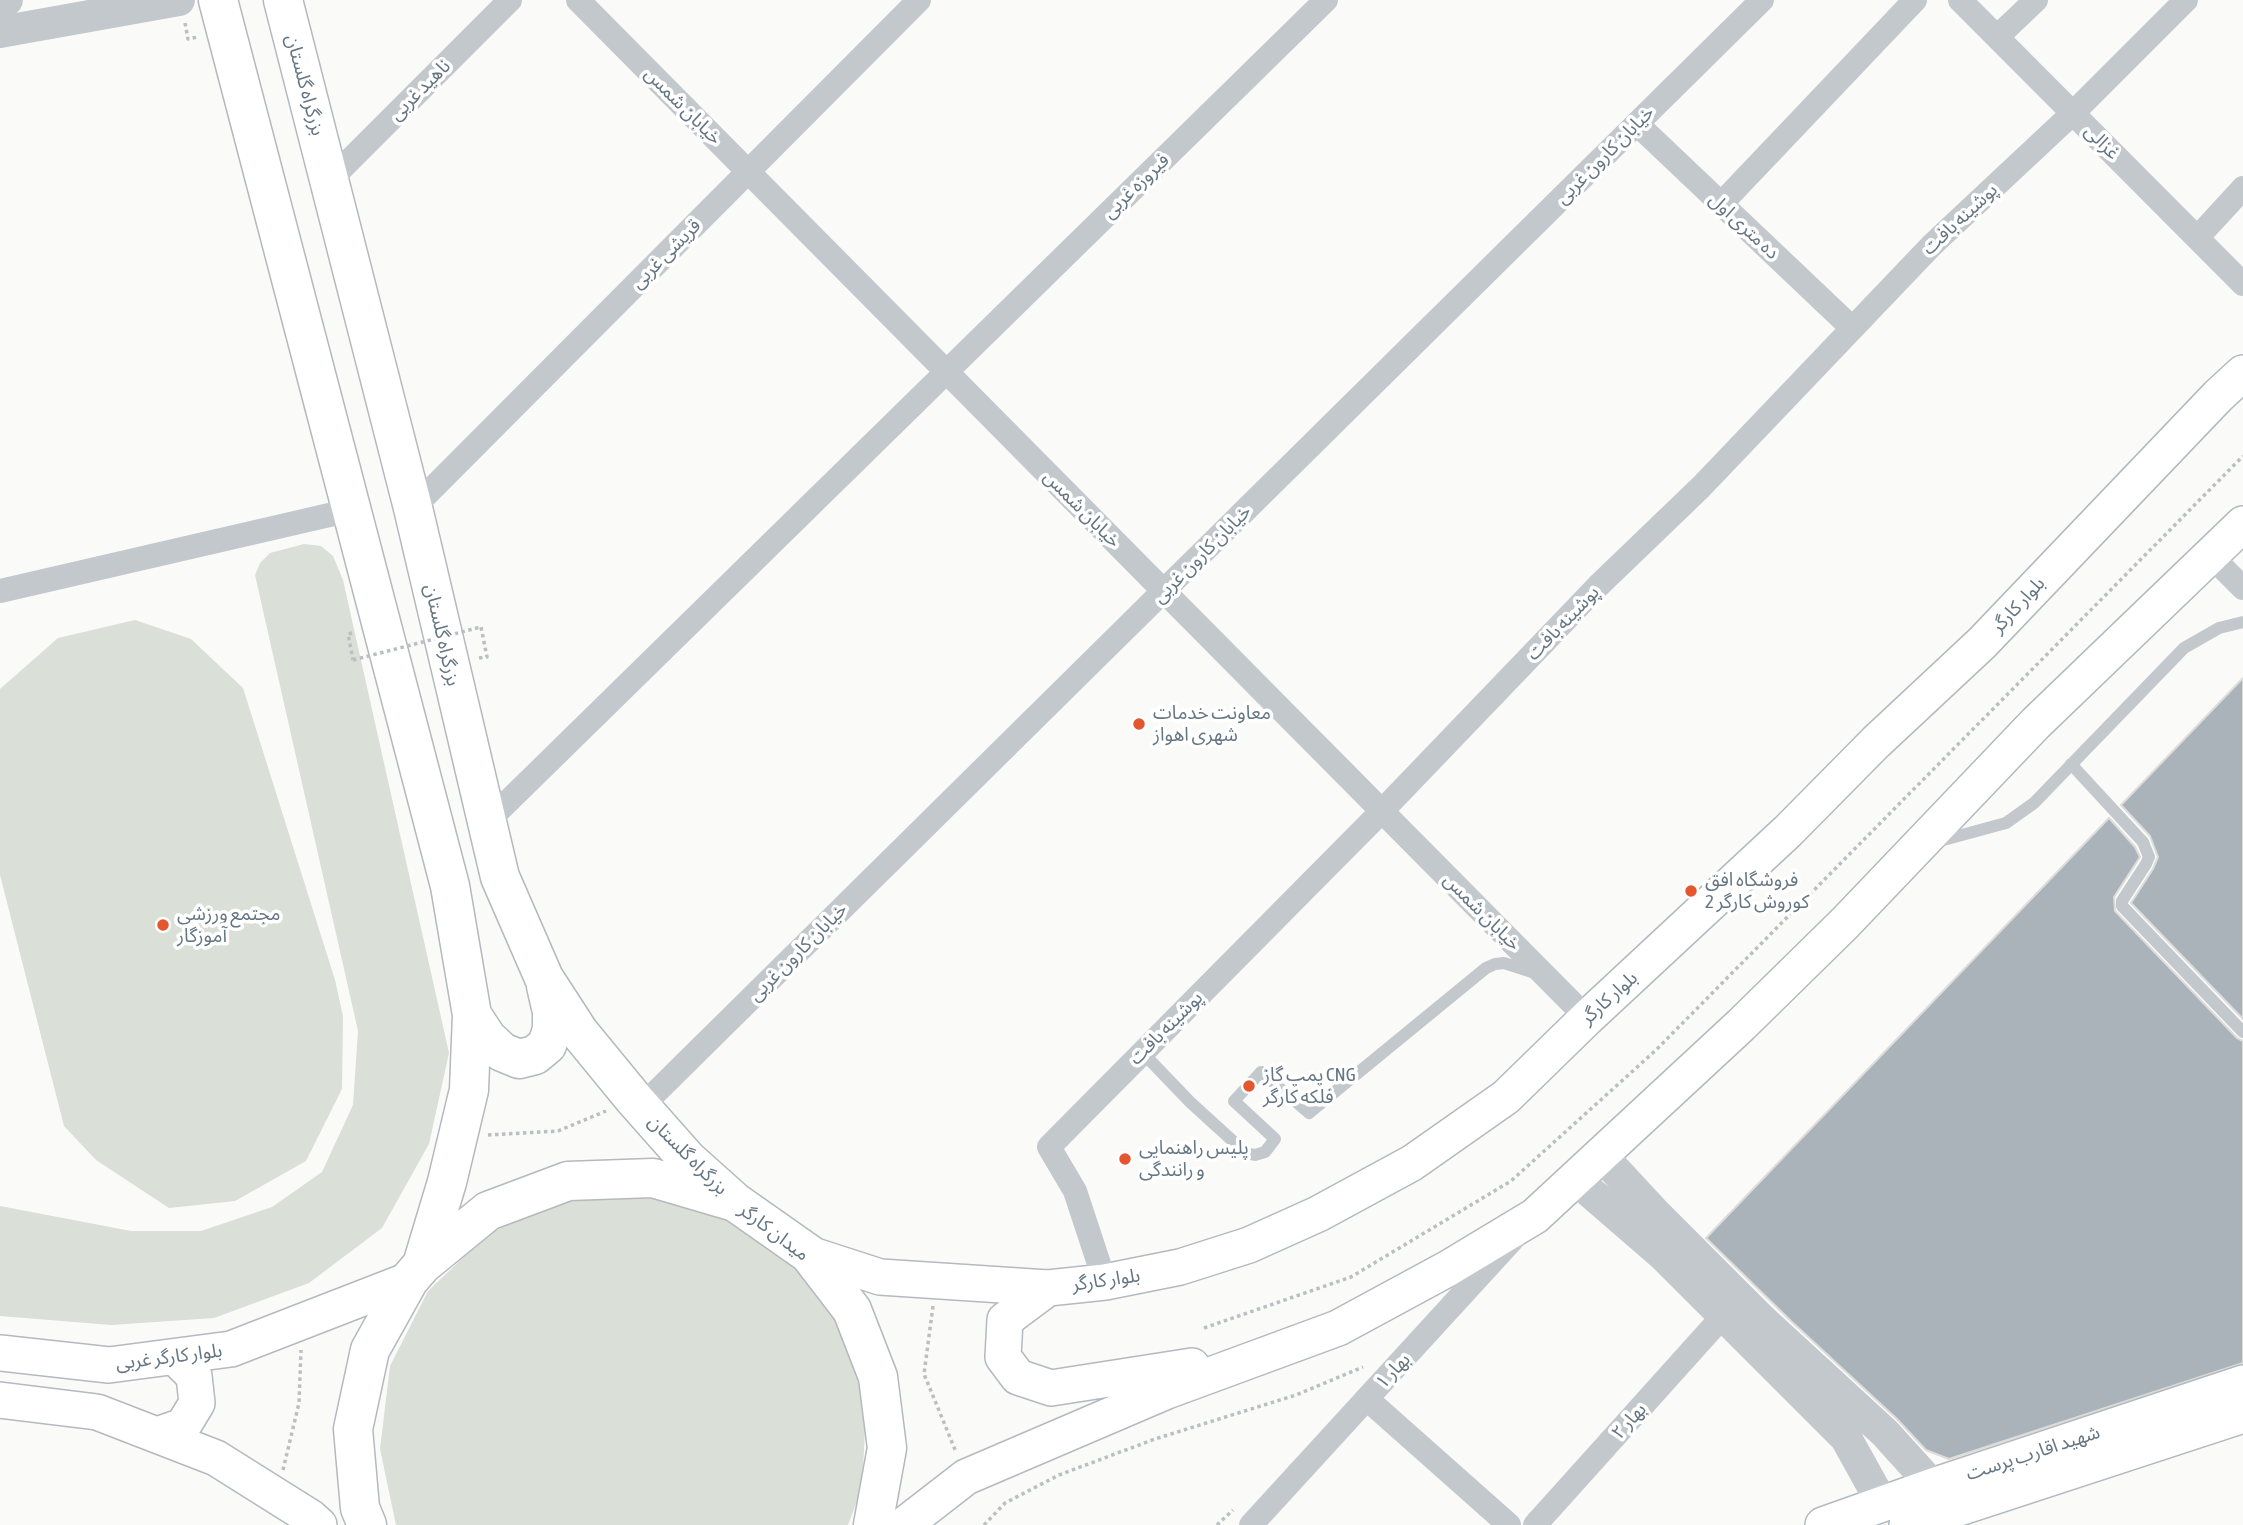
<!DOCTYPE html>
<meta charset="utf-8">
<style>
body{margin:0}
canvas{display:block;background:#fafaf8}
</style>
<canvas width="2243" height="1525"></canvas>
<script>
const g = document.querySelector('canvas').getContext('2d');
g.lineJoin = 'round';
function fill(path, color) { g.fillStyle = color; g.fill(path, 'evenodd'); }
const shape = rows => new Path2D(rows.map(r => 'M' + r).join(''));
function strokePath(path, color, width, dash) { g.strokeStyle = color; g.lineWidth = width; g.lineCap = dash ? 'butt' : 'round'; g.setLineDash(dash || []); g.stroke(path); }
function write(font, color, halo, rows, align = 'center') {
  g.font = font + ' "Asap Condensed","Noto Sans Arabic",sans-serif'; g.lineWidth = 7; g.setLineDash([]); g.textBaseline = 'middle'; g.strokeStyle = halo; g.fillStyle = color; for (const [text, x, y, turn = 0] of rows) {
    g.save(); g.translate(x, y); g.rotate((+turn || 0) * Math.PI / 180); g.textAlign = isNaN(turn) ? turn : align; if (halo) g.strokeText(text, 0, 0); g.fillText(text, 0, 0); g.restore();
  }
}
const green = shape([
 [304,544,321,546,333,556,343,580,449,1053,429,1144,382,1228,309,1283,214,1318,111,1325,0,1316,0,1206,131,1231,201,1231,272,1207,322,1172,353,1105,358,1031,255,575,260,563,270,553],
 [135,620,191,639,243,688,335,980,343,1016,342,1089,306,1161,235,1201,169,1208,96,1160,64,1126,0,875,0,689,58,638],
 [647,1194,727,1216,795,1263,844,1331,866,1411,862,1488,848,1525,396,1525,380,1449,390,1366,428,1291,488,1234,564,1200]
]);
const building = shape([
 [2243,678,2243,1019,2131,903,2153,869,2158,857,2150,836,2121,805,2243,678],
 [2109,818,2135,847,2140,857,2114,897,2115,911,2237,1038,2243,1041,2243,1363,1949,1459,1926,1450,1897,1419,1791,1321,1706,1238,2109,818]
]);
const path = shape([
 [185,23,188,39,198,37],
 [352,633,348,634,353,660],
 [479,658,487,657,481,627],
 [488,1135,558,1131,606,1111],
 [933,1306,924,1374,956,1452],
 [1204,1328,1351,1277,1511,1181,1656,1050,2243,456],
 [283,1470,299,1403,301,1350],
 [984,1525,1005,1503,1059,1475,1155,1439,1296,1395,1363,1367],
 [1217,1525,1233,1510]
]);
const service = shape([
 [2071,764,2143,842,2149,857,2146,864,2122,901,2122,906,2243,1032],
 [1936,842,2006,823,2034,803,2184,648,2219,628,2243,622],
 [1142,1052,1190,1102,1246,1153,1255,1155,1265,1152,1275,1139,1234,1101,1261,1072,1309,1113,1486,968,1495,964,1504,963,1535,973]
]);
const minor = shape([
 [578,0,1587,1018],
 [1960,0,2243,284],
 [1997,37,2036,0],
 [1637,124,1852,328],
 [330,180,510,0],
 [1721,204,1915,0],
 [2197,238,2243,188],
 [413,508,919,0],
 [2210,555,2243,588],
 [0,591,351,510],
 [486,823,1326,0],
 [641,1107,1762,0],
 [1105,1282,1075,1191,1049,1147,1382,811,1598,586,1701,487,1932,245,2073,113,2186,0],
 [1367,1399,1509,1525],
 [1251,1525,1513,1239],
 [1535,1525,1723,1316]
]);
const tertiary = shape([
 [0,1,7,0],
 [0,32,179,0],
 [1601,1155,1653,1211,1762,1320,1885,1433,1933,1486],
 [1575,1179,1664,1256,1846,1438,1882,1503]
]);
const secondary = shape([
 [809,1254,880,1277,1048,1288,1105,1282,1180,1267,1249,1245,1318,1214,1412,1163,1506,1097,1587,1018,1788,831,1876,742,1982,643,2218,396,2243,373],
 [1048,1288,1005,1320,1003,1357,1018,1377,1051,1388,1192,1366],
 [0,1353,109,1365,231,1349,409,1280],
 [0,1400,97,1412,216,1458,310,1517,319,1525],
 [157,1435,183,1426,197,1403,194,1376,175,1357],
 [904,1525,966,1477,1167,1391,1338,1328,1447,1269,1535,1216,1741,1025,1845,923,2036,723,2243,524],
 [1823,1525,1933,1486,2243,1383],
 [1907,1525,2243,1415]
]);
const trunk = shape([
 [218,0,450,886,472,1015,469,1090,447,1182,422,1265],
 [283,0,413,508,500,877,544,978,579,1032,634,1099,688,1160,735,1202],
 [472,1015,487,1038,502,1052,519,1059,535,1055,547,1045,552,1029,552,1012,546,986],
 [367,1525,360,1508,353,1429,370,1350,409,1280,422,1265,488,1211,568,1181,653,1178,735,1202,809,1254,852,1310,878,1377,887,1448,873,1525]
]);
const pathBridge = shape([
 [353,660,481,627]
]);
const markers = [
 [1139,724,7,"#e4572e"],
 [1691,891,7,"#e4572e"],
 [163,925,7,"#e4572e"],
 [1249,1086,7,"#e4572e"],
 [1125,1159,7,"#e4572e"]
];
const streetNames = [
 ["بزرگراه گلستان",305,85,75],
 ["ناهید غربی",420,90,-45],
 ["خیابان شمس",683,106,45],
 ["غزالی",2102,142,45],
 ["خیابان کارون غربی",1605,155,-45],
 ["فیروزه غربی",1136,186,-44],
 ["پوشینه بافت",1960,219,-43],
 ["ده متری اول",1744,226,43],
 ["قریشی غربی",666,254,-45],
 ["خیابان شمس",1082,509,45],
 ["خیابان کارون غربی",1202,554,-45],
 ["بلوار کارگر",2018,605,-47],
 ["پوشینه بافت",1563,623,-46],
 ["بزرگراه گلستان",442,635,77],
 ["خیابان شمس",1482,912,45],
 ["خیابان کارون غربی",798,952,-45],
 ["بلوار کارگر",1609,998,-42],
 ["پوشینه بافت",1166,1028,-45],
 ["بزرگراه گلستان",688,1155,45],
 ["میدان کارگر",774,1232,37],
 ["بلوار کارگر",1106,1280,-8],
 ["بلوار کارگر غربی",169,1357,-7],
 ["بهار ۱",1393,1371,-47],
 ["بهار ۲",1629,1421,-48],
 ["شهید اقارب پرست",2033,1453,-18]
];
const poiNames = [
 ["معاونت خدمات",1153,713],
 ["شهری اهواز",1153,735],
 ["فروشگاه افق",1705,880],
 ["کوروش کارگر 2",1705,902],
 ["مجتمع ورزشی",177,914],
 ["آموزگار",177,936],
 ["پمپ گاز CNG",1263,1075],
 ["فلکه کارگر",1263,1097],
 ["پلیس راهنمایی",1139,1148],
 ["و رانندگی",1139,1170]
];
fill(green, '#dadfd7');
fill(building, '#aab3b9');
strokePath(building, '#dcdcda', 2);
strokePath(secondary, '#b3babf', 38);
strokePath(trunk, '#b4b9bd', 41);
strokePath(path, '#bbbfc2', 3.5, [3.5, 3.5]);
strokePath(service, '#c3c8cc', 12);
strokePath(minor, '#c3c8cc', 24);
strokePath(tertiary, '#c3c8cc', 32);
strokePath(secondary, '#fff', 35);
strokePath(trunk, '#fff', 38);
strokePath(pathBridge, '#bbbfc2', 3.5, [3.5, 3.5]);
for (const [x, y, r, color] of markers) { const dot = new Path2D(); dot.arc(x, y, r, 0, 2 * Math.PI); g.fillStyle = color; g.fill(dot); strokePath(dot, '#fff', 2.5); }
write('19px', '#657683', '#fff', streetNames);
write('19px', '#657683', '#fff', poiNames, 'left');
</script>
